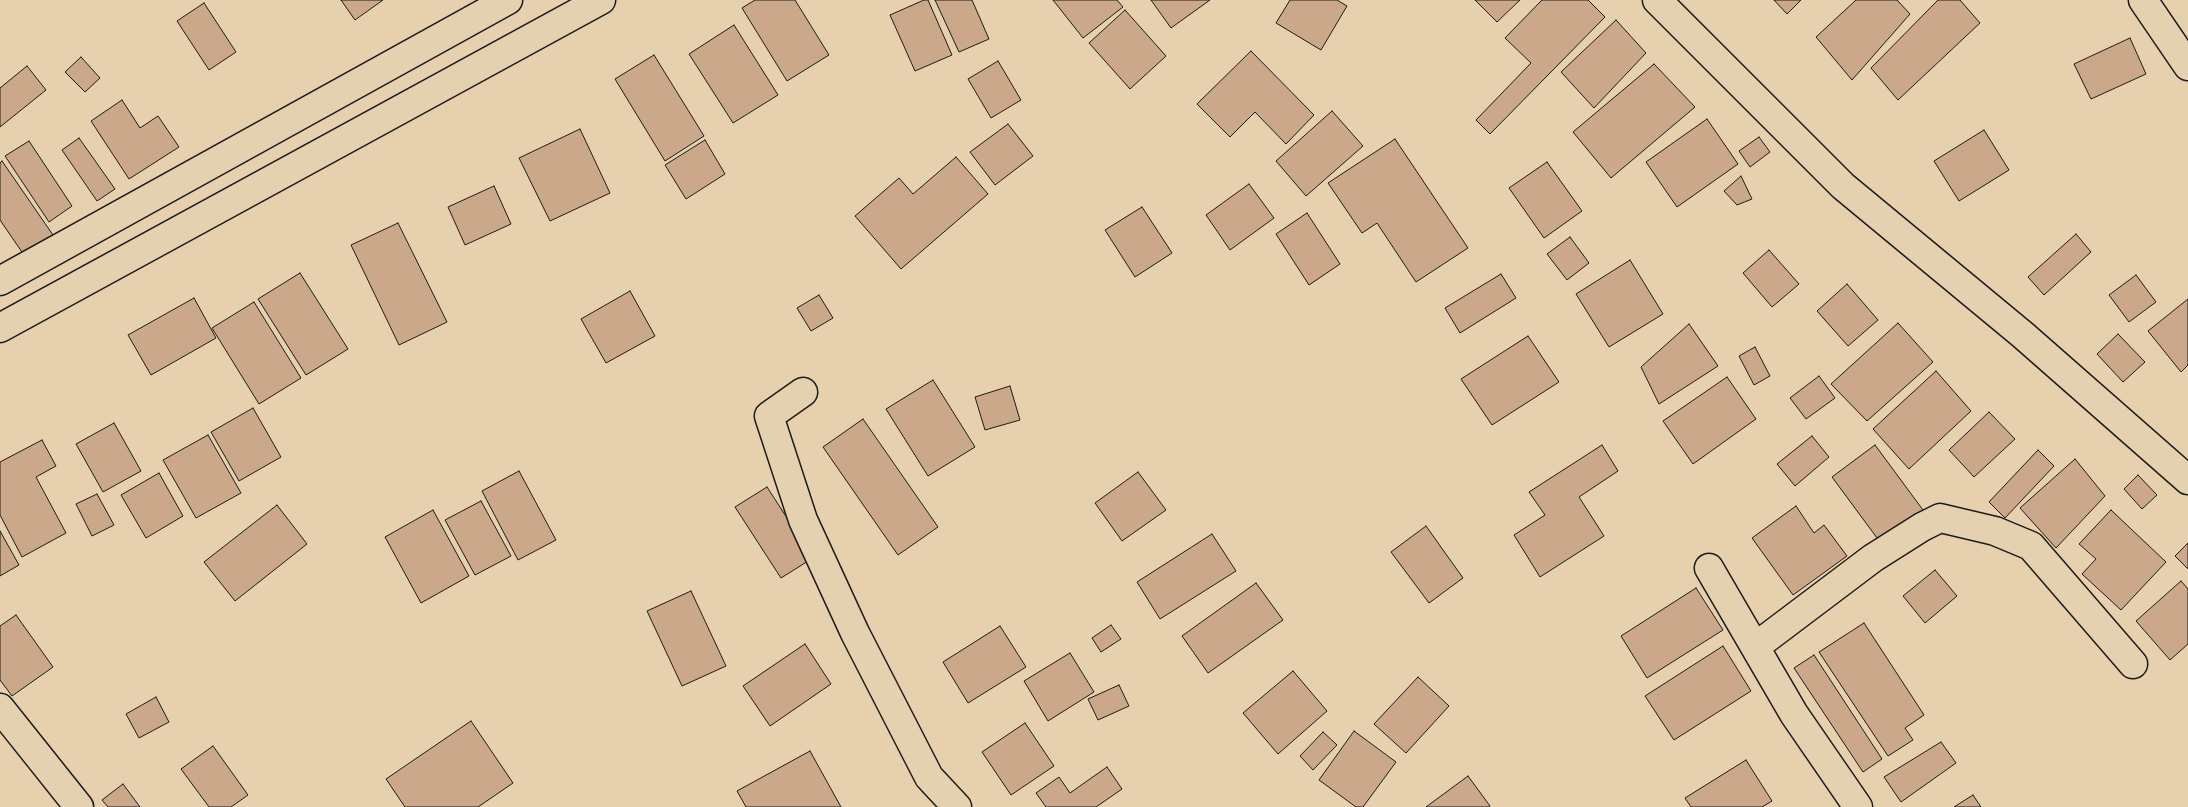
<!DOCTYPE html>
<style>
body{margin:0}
canvas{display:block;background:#e7d0ad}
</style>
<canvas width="2188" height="807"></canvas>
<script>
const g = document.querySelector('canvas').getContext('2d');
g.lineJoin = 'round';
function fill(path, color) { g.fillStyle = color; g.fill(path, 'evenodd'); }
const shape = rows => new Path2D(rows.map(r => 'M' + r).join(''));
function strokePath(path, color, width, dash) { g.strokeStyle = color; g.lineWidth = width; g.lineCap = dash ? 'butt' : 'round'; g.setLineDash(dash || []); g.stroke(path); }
const building = shape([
 [341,0,383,0,355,20,341,0],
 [755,0,795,0,829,55,787,81,742,8,755,0],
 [924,0,928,0,952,55,915,71,890,15,924,0],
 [935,0,972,0,989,39,959,52,935,0],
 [1053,0,1117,0,1123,7,1083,38,1053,0],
 [1151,0,1210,0,1171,28,1151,0],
 [1290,0,1337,0,1347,6,1321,50,1276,23,1290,0],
 [1475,0,1520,0,1497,22,1475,0],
 [1542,0,1588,0,1605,17,1490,134,1476,120,1531,63,1505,38,1542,0],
 [1774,0,1801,0,1787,14,1774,0],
 [1856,0,1897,0,1910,14,1852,80,1816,37,1856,0],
 [1938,0,1960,0,1980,23,1898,100,1871,68,1938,0],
 [204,3,236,52,209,70,177,21,204,3],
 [1125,10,1166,56,1130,89,1089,43,1125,10],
 [1616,20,1646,53,1594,108,1561,72,1616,20],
 [734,25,778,95,733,123,689,54,734,25],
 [2130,38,2146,74,2091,99,2074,64,2130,38],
 [1251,51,1314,115,1286,144,1255,112,1230,137,1197,104,1251,51],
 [654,55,704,136,665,161,615,79,654,55],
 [81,57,100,78,85,92,65,72,81,57],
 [998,61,1021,100,991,118,968,79,998,61],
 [1654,64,1695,107,1611,178,1573,132,1654,64],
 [27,66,46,90,0,127,0,88,27,66],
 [122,100,140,128,158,116,179,147,129,179,91,121,122,100],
 [1332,111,1363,146,1306,196,1276,161,1332,111],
 [1707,119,1738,164,1677,207,1646,162,1707,119],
 [1008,124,1033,156,995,185,970,152,1008,124],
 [580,129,610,193,550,221,519,158,580,129],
 [1984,130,2009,170,1959,201,1934,161,1984,130],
 [1759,137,1770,152,1750,167,1739,151,1759,137],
 [79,138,115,189,97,201,62,150,79,138],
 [1395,139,1468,248,1416,282,1377,223,1362,233,1328,183,1395,139],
 [705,140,725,174,686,199,665,165,705,140],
 [29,141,72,206,49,222,5,156,29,141],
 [956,157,988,194,901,269,855,216,899,178,913,194,956,157],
 [2,161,53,235,24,255,0,220,0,163,2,161],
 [1547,162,1582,211,1544,238,1509,188,1547,162],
 [1741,176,1752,199,1737,205,1724,191,1741,176],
 [1249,184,1274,218,1230,250,1206,215,1249,184],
 [494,186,511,224,465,245,448,207,494,186],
 [1142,207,1172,253,1135,277,1105,230,1142,207],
 [1307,213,1340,264,1309,285,1276,234,1307,213],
 [398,223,447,322,399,345,351,245,398,223],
 [2076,234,2091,252,2044,295,2028,277,2076,234],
 [1570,237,1589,263,1567,280,1547,254,1570,237],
 [1769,250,1799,284,1772,307,1743,273,1769,250],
 [1630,260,1663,314,1609,347,1576,294,1630,260],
 [300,273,348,349,306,375,258,299,300,273],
 [1501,274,1516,298,1460,333,1445,308,1501,274],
 [2136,275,2156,302,2129,322,2109,295,2136,275],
 [1847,284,1878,320,1848,346,1817,311,1847,284],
 [630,291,655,336,606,363,581,319,630,291],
 [819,295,833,318,811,331,797,308,819,295],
 [194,298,216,338,151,375,128,335,194,298],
 [2188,299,2188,365,2181,372,2148,331,2188,299],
 [254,302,301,378,259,404,212,328,254,302],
 [1898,323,1933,362,1867,421,1831,384,1898,323],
 [1689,324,1718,366,1659,404,1641,367,1689,324],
 [2118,334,2145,362,2123,382,2097,354,2118,334],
 [1528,336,1559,382,1492,425,1461,379,1528,336],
 [1755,347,1770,376,1754,385,1739,356,1755,347],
 [1936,371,1971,411,1909,469,1873,429,1936,371],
 [1819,376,1835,398,1806,419,1790,398,1819,376],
 [1727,377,1756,419,1693,464,1663,421,1727,377],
 [933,380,975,447,928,476,886,409,933,380],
 [1010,386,1020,420,985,430,975,397,1010,386],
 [253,408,281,457,239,481,211,432,253,408],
 [1989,412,2015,439,1974,477,1949,450,1989,412],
 [863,419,938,527,898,555,823,447,863,419],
 [114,423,141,471,103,492,76,444,114,423],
 [208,435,241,493,196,518,163,460,208,435],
 [1812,436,1829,457,1795,486,1777,464,1812,436],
 [42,440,56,466,36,477,66,533,22,557,0,515,0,462,42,440],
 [1602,445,1618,471,1579,497,1604,536,1540,577,1514,535,1545,515,1529,492,1602,445],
 [1875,445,1923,510,1880,542,1832,477,1875,445],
 [2038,450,2054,466,2005,518,1989,502,2038,450],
 [2075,459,2105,496,2056,548,2020,508,2075,459],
 [519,471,556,540,518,560,482,491,519,471],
 [1138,472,1166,510,1122,541,1095,503,1138,472],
 [159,473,183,516,146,538,121,495,159,473],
 [2138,475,2157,495,2142,509,2124,489,2138,475],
 [767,487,813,558,781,578,735,507,767,487],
 [97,494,114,525,92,536,76,504,97,494],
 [481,501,511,556,475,575,445,520,481,501],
 [277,505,307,544,235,601,204,562,277,505],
 [1796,506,1814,533,1824,525,1847,556,1793,595,1752,538,1796,506],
 [433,510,469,576,421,603,385,537,433,510],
 [2111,510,2166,562,2121,610,2082,574,2096,559,2079,544,2111,510],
 [1426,526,1463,578,1429,603,1391,552,1426,526],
 [0,531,19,565,0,576,0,531],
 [1212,534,1236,571,1160,619,1137,582,1212,534],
 [2188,543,2188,569,2175,556,2188,543],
 [1935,570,1957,596,1925,623,1903,596,1935,570],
 [2181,581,2188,589,2188,644,2170,660,2136,621,2181,581],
 [1256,583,1283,620,1208,673,1182,636,1256,583],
 [1696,588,1723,630,1647,678,1621,636,1696,588],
 [691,591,726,666,682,686,647,611,691,591],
 [16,615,53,667,12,696,0,680,0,626,16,615],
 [1864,623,1924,715,1905,728,1913,740,1888,756,1819,652,1864,623],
 [1111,625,1121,639,1101,652,1092,638,1111,625],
 [1000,626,1026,667,968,703,943,662,1000,626],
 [805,644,831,684,770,726,743,686,805,644],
 [1723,646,1751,691,1674,740,1645,696,1723,646],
 [1070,653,1094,692,1048,721,1024,681,1070,653],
 [1814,655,1882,759,1863,772,1794,668,1814,655],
 [1293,671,1327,711,1278,754,1243,713,1293,671],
 [1418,677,1449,706,1406,753,1374,724,1418,677],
 [1119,685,1129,706,1098,720,1088,699,1119,685],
 [156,697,169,722,139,738,126,714,156,697],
 [471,721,513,783,478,807,405,807,386,779,471,721],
 [1025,723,1054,766,1011,795,982,752,1025,723],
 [1354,731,1396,762,1363,807,1356,807,1319,780,1354,731],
 [1323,732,1337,745,1313,770,1300,756,1323,732],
 [1941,742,1956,763,1901,802,1884,777,1941,742],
 [213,746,248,795,231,807,209,807,181,769,213,746],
 [810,751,841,807,746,807,737,791,810,751],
 [1746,760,1772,801,1762,807,1691,807,1685,798,1746,760],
 [1107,767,1122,789,1096,807,1046,807,1036,793,1059,777,1070,793,1107,767],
 [1468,776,1490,806,1488,807,1426,807,1468,776],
 [123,784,140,807,108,807,102,800,123,784],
 [1973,795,1981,807,1954,807,1973,795]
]);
const minor = shape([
 [1657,0,1843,186,2023,335,2188,480],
 [2143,0,2188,66],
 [0,281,508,0],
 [0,328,601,0],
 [803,392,769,416,803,520,855,633,929,777,957,807],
 [1709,568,1794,714,1858,807],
 [1755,647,1873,558,1922,527,1940,518,1995,531,2031,546,2133,664],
 [0,708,79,807]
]);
fill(building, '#caa889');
strokePath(building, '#1c1c1c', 1);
strokePath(minor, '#1c1c1c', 31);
strokePath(minor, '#e4d1af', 28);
</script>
